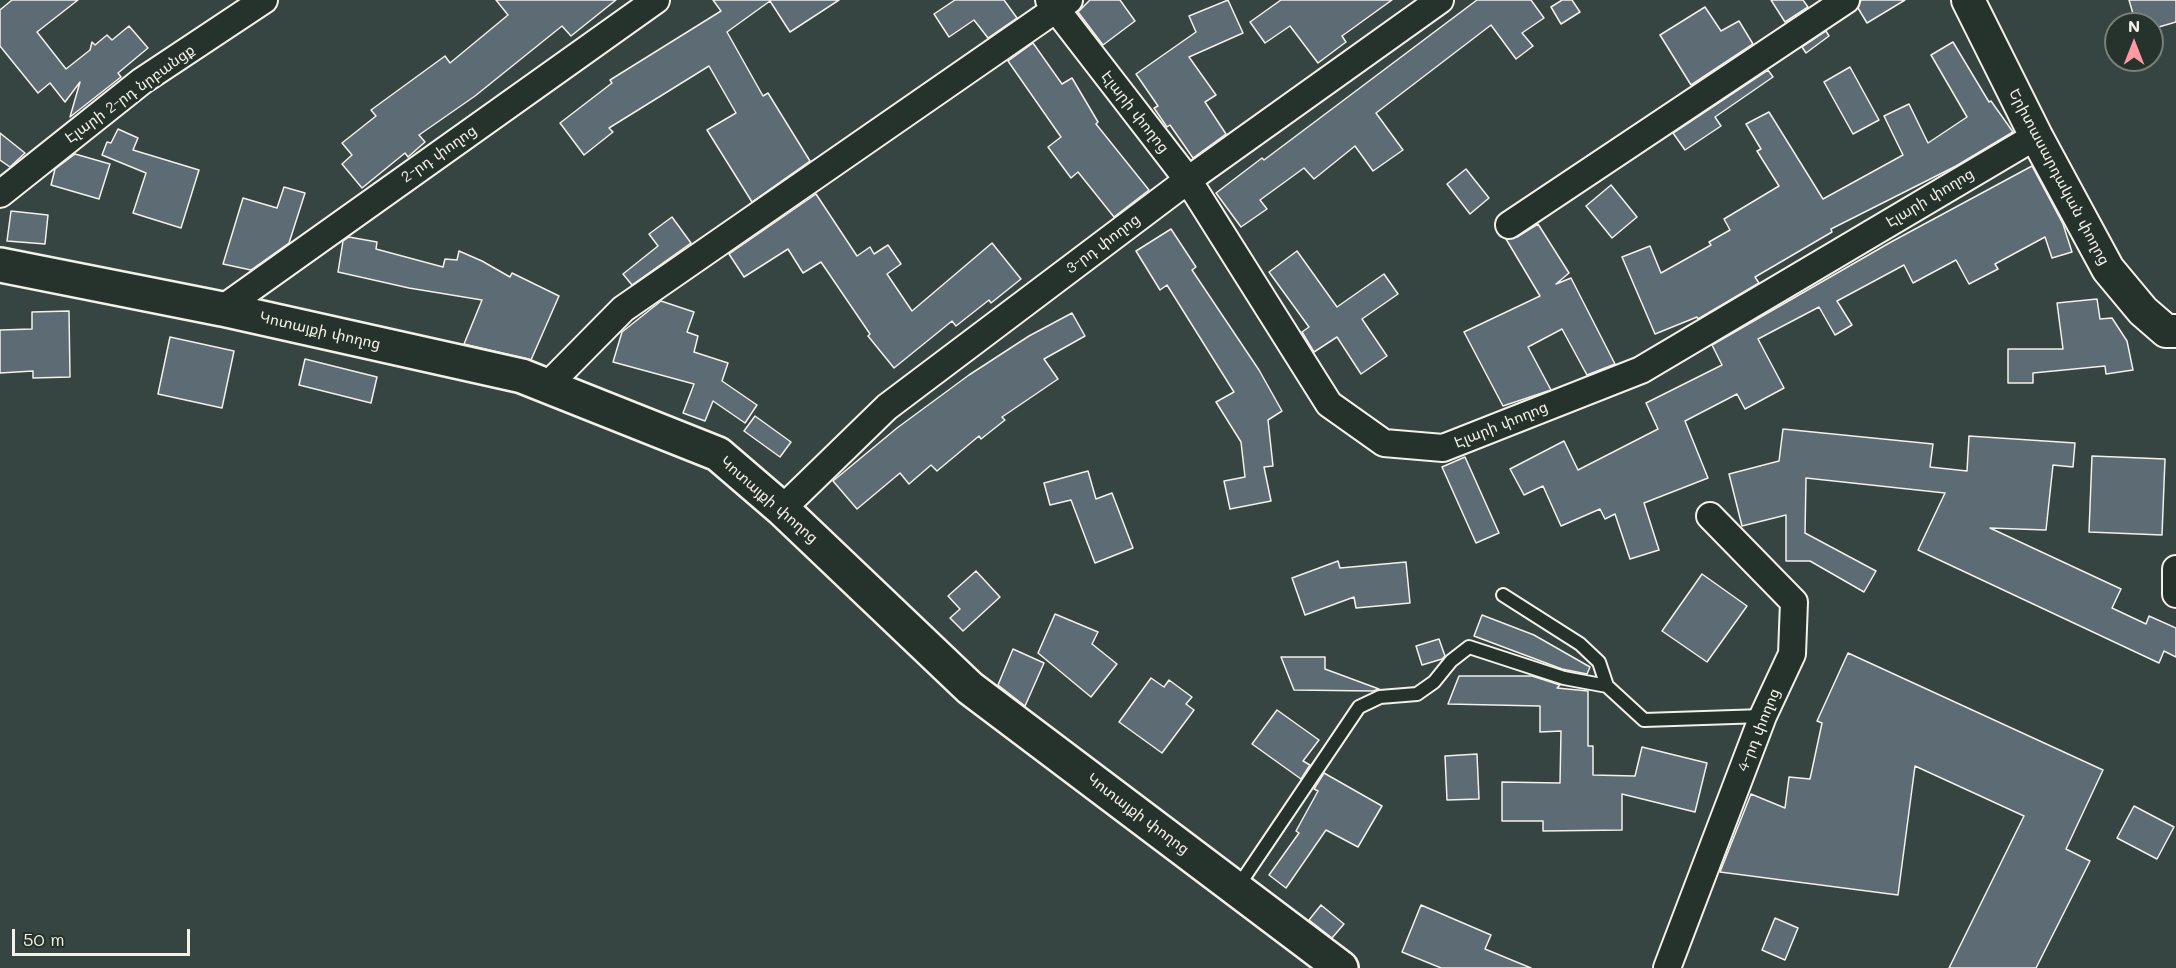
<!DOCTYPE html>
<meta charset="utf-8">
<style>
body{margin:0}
#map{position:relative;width:2176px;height:968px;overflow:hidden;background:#364442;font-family:Mali,sans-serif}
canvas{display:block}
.north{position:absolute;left:2104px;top:12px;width:60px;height:60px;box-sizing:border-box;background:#26332d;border:2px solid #787f78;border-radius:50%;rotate:0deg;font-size:16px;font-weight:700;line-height:24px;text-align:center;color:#f4f1e8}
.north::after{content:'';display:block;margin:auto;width:21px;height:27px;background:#ff9aa2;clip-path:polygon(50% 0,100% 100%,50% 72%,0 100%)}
.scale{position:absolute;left:12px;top:929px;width:178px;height:27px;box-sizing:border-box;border:3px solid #f4f1e8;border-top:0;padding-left:8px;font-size:18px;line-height:21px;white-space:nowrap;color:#f4f1e8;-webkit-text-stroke:4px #26332d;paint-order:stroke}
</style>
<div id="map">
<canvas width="2176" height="968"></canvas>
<div class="north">N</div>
<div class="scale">50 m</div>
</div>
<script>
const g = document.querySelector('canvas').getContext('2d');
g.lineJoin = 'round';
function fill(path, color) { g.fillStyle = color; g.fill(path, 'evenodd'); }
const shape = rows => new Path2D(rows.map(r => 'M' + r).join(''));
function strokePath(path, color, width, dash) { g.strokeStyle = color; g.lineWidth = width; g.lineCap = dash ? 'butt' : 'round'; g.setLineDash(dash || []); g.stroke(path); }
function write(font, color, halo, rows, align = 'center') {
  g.font = font + ' Mali,"Noto Sans Armenian",sans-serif'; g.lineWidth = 4.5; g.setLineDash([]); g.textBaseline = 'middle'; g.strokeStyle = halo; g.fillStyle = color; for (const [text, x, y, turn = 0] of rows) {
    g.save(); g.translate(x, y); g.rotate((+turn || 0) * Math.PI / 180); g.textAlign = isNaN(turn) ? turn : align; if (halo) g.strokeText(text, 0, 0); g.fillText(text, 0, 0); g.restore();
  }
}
const building = shape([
 [12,0,78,0,37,32,66,69,90,50,92,42,95,45,107,35,112,40,129,26,148,48,118,73,121,77,70,117,80,82,65,102,50,83,38,93,0,46,0,10,12,0],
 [496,0,616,0,571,36,562,26,475,96,419,135,425,142,408,157,405,153,362,188,342,164,352,155,342,143,376,116,371,110,445,56,450,63,508,15,496,0],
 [713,0,839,0,790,32,770,1,727,32,763,96,768,93,810,161,752,202,707,130,736,113,709,66,609,128,613,132,584,155,560,123,612,83,610,80,721,11,713,0],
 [955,0,1004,0,1017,18,988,38,974,20,949,37,934,14,955,0],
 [1090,0,1120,0,1135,21,1103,45,1078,12,1090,0],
 [1228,0,1243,33,1189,57,1216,95,1205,102,1226,134,1193,158,1170,125,1167,127,1154,108,1158,106,1136,74,1196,32,1189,16,1228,0],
 [1281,0,1392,0,1342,36,1346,42,1318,63,1290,26,1265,43,1250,22,1281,0],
 [1477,0,1531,0,1544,18,1522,33,1533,46,1516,59,1491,25,1376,113,1403,150,1373,171,1355,146,1314,179,1304,168,1260,200,1267,209,1241,227,1216,193,1262,158,1264,160,1477,0],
 [1562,0,1572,0,1580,12,1561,24,1551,7,1562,0],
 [1771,0,1803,0,1808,7,1785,22,1771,0],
 [1861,0,1905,0,1867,23,1858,8,1861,0],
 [2129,0,2176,0,2176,22,2152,29,2152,24,2136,24,2129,0],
 [1705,7,1721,31,1739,21,1753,44,1691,85,1660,35,1705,7],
 [1826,31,1829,36,1806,53,1802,47,1826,31],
 [1953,42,1989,102,1991,101,2013,132,1956,166,1831,229,1832,232,1755,277,1759,283,1698,319,1697,317,1655,334,1622,257,1650,246,1661,273,1711,245,1709,242,1730,230,1724,219,1779,186,1757,151,1761,149,1746,124,1769,112,1823,199,1903,155,1884,116,1909,104,1928,143,1967,117,1931,55,1953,42],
 [1033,43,1062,84,1072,78,1098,122,1096,124,1149,190,1114,217,1078,172,1071,178,1048,147,1061,137,1008,61,1033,43],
 [1850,67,1879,120,1853,134,1824,82,1850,67],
 [1768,70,1773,77,1715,117,1721,126,1685,150,1673,133,1768,70],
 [118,129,138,138,133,150,199,170,181,228,133,213,146,173,102,155,107,142,111,143,118,129],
 [0,133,25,153,10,167,0,160,0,133],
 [75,154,110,164,99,199,51,185,55,169,75,154],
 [2032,166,2063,224,2072,252,2052,258,2045,237,1995,264,1998,269,1969,284,1956,260,1913,283,1904,265,1837,301,1852,325,1835,335,1819,307,1758,339,1784,388,1745,409,1737,394,1685,421,1708,478,1644,503,1659,550,1630,559,1615,514,1605,519,1600,509,1561,526,1543,486,1524,495,1510,469,1564,441,1578,470,1658,429,1646,403,1722,365,1712,345,1891,242,2032,166],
 [1466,169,1489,198,1470,214,1447,184,1466,169],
 [1611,185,1637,217,1612,238,1586,206,1611,185],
 [284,187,305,193,289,243,251,270,223,264,243,198,277,208,284,187],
 [816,194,857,256,870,247,874,254,888,245,901,264,887,274,912,311,992,243,1021,279,991,303,989,300,956,326,952,321,894,368,868,336,870,334,821,262,803,273,788,249,744,277,729,254,816,194],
 [11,211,48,215,45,244,7,241,11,211],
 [672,217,691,243,632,285,623,274,658,246,649,234,672,217],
 [1538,224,1569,273,1556,284,1571,278,1615,364,1587,375,1562,329,1528,347,1551,390,1503,406,1464,332,1540,296,1506,239,1517,237,1538,224],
 [1171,229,1196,267,1192,270,1259,370,1282,411,1268,420,1273,466,1264,467,1271,501,1230,509,1224,481,1245,477,1241,442,1216,402,1234,392,1167,285,1160,290,1136,251,1171,229],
 [349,237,377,242,376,249,443,267,445,259,457,260,459,251,482,261,510,277,512,273,559,296,531,360,464,344,482,300,409,288,338,272,343,241,349,237],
 [1297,251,1337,307,1384,274,1398,294,1362,319,1387,356,1361,374,1337,337,1314,352,1302,332,1309,327,1269,272,1297,251],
 [2097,299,2100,319,2112,318,2127,341,2133,370,2106,374,2105,366,2033,373,2033,383,2008,383,2008,349,2063,349,2057,303,2097,299],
 [661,301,694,312,687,332,698,336,694,352,728,363,722,381,757,405,745,423,713,401,705,421,683,413,694,384,613,362,622,332,661,301],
 [69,311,70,377,33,378,33,371,0,373,0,330,32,329,32,312,69,311],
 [1072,313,1085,336,1044,359,1058,379,1002,417,1005,420,981,439,979,436,937,471,931,465,909,484,900,473,857,509,833,481,897,428,969,375,1029,336,1072,313],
 [170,337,234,351,222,408,158,394,170,337],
 [305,359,377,377,371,403,299,385,305,359],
 [755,416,791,442,780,457,744,431,755,416],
 [1783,429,1933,444,1930,467,1967,471,1969,436,2075,443,2073,467,2053,465,2046,530,1990,528,2121,589,2112,608,2146,624,2149,616,2176,628,2176,657,2164,651,2159,663,1918,550,1945,493,1806,478,1805,533,1876,571,1864,592,1810,561,1786,561,1786,515,1742,526,1729,474,1779,461,1783,429],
 [2092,456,2165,459,2162,535,2089,532,2092,456],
 [1465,457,1499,533,1476,543,1442,467,1465,457],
 [1088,471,1096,499,1112,493,1133,548,1095,563,1071,500,1050,505,1044,483,1088,471],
 [1338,561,1340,568,1406,562,1410,603,1356,608,1354,597,1305,615,1292,578,1338,561],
 [976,571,1000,597,963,631,950,618,960,609,948,596,976,571],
 [1702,574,1747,606,1707,662,1662,631,1702,574],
 [1055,614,1098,632,1092,644,1117,664,1091,697,1038,653,1055,614],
 [1482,615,1534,635,1590,667,1587,674,1562,669,1474,636,1482,615],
 [1439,639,1445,656,1442,659,1422,665,1416,646,1439,639],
 [1013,649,1044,663,1025,706,998,685,1013,649],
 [1848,653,2103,770,2066,849,2090,861,2036,968,1949,968,2024,816,1915,766,1898,895,1720,872,1751,794,1785,808,1789,777,1810,779,1822,723,1817,721,1848,653],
 [1281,657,1325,657,1325,669,1379,689,1373,691,1294,690,1281,657],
 [1459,676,1532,676,1560,685,1557,688,1588,691,1588,746,1593,746,1593,775,1635,776,1642,747,1707,763,1695,812,1622,794,1622,830,1543,831,1543,821,1502,821,1502,782,1560,783,1561,731,1540,732,1540,706,1448,704,1459,676],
 [1151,678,1164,687,1169,680,1192,697,1186,704,1194,710,1162,753,1119,722,1151,678],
 [1277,710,1319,740,1303,761,1310,765,1301,779,1252,744,1277,710],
 [1477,754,1479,799,1447,800,1445,756,1477,754],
 [1324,773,1382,806,1358,847,1326,830,1286,888,1269,875,1299,833,1296,831,1318,791,1314,789,1324,773],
 [2134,806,2174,827,2157,859,2117,838,2134,806],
 [1321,905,1344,924,1332,938,1309,920,1321,905],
 [1421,905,1491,935,1485,949,1531,968,1441,968,1402,952,1421,905],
 [1775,918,1798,928,1785,960,1762,950,1775,918]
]);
const service = shape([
 [1503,595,1580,644,1599,662,1607,686],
 [1237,888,1359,707,1380,697,1417,694,1434,682,1451,661,1469,647,1564,678,1607,686,1644,720,1763,716]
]);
const minor = shape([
 [1049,0,1188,180,1329,404,1384,443,1443,448,1641,370,2036,136],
 [0,194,142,81,264,0],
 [1509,225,1846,0],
 [222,309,656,0],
 [547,386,623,309,1069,0],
 [782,509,887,407,1188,180,1440,0],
 [2176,569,2176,594],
 [1667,968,1763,716,1792,654,1794,602,1710,516]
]);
const tertiary = shape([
 [1968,0,2036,136,2108,269,2143,311,2166,331,2176,331]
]);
const secondary = shape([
 [0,265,222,309,522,376,718,454,782,509,970,688,1341,968]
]);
const streetNames = [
 ["Էլարի 2-րդ նրբանցք",130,94,-36],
 ["Էլարի փողոց",1135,112,52],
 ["2-րդ փողոց",439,154,-35],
 ["Երիտասարդական փողոց",2059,177,62],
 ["Էլարի փողոց",1930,198,-31],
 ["3-րդ փողոց",1103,244,-37],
 ["Կոտայքի փողոց",320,331,13],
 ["Էլարի փողոց",1501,425,-22],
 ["Կոտայքի փողոց",769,500,41],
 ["4-րդ փողոց",1759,730,-68],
 ["Կոտայքի փողոց",1138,814,37]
];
fill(building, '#5c6b74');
strokePath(building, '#f4f1e8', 1.5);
strokePath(service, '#f4f1e8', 16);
strokePath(minor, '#f4f1e8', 30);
strokePath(tertiary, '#f4f1e8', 36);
strokePath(secondary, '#f4f1e8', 38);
strokePath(service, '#26332d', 12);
strokePath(minor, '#26332d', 26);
strokePath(tertiary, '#26332d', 32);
strokePath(secondary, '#26332d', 33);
write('15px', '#f4f1e8', '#26332d', streetNames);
</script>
